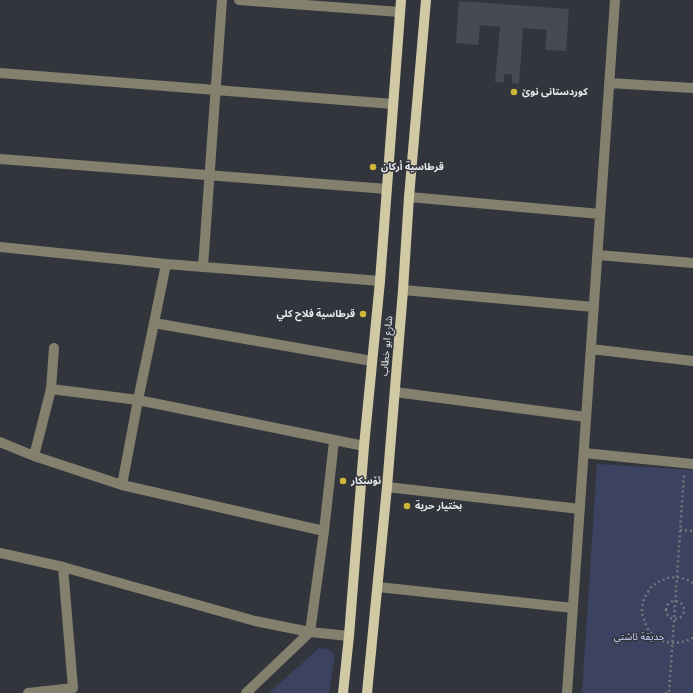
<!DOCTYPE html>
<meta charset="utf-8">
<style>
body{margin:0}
canvas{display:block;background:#33353d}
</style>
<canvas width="693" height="693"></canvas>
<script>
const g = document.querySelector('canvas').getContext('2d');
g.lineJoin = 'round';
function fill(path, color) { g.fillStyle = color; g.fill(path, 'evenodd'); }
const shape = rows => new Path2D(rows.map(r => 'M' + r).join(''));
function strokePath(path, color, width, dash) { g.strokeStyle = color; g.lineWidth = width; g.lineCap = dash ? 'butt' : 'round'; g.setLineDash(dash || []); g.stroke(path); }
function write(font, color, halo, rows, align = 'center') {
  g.font = font + ' "Fira Sans","Noto Sans Arabic",sans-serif'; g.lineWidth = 3; g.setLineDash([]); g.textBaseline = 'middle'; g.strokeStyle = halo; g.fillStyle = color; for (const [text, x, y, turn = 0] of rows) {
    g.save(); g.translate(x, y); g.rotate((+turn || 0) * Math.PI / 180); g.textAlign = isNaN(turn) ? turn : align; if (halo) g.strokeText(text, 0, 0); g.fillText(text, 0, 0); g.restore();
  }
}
const green = shape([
 [597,464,693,470,693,693,582,693],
 [319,648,328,649,335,655,329,693,269,693]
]);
const building = shape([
 [459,1,569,9,566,51,545,50,547,30,523,28,519,84,512,83,512,74,504,74,504,82,495,82,500,27,480,25,478,45,456,43]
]);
const path = shape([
 [680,530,693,531],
 [693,583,688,580,677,577,667,578,658,582,651,587,648,592,644,598,642,608,642,614,646,625,649,631,655,637,661,640,666,642,675,643,686,641,693,638],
 '666 610a9 9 0 1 1 18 0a9 9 0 1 1-18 0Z',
 [665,693,669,693,684,474]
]);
const minor = shape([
 [239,0,400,12],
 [0,73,393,104],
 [609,83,693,88],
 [0,159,387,189],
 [409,197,600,214],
 [0,247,166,264,380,281],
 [598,255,693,263],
 [203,267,222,0],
 [403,290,594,307],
 [154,323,372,361],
 [591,349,693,361],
 [51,389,138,400,364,446],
 [395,392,586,417],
 [0,442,34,456,122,485,324,531],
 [584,453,693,464],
 [34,456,51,389,54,348],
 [122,485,138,400,154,323,166,264],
 [387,487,580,509],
 [0,553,63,567,73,688,28,693],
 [63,567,255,621,310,632,349,636],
 [378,587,573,608],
 [246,693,310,632,324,531,334,441],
 [567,693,615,0]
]);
const major = shape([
 [343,693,349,636,364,446,380,281,401,0],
 [367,693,387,487,403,290,409,197,426,0]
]);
const markers = [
 [514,92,4,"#cfb837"],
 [373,167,4,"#cfb837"],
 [363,314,4,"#cfb837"],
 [343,481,4,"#cfb837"],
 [407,506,4,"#cfb837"]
];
const poiNames = [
 ["کوردستانی نوێ",522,92],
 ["قرطاسية أركان",381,167],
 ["قرطاسية فلاح كلي",355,314,"right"],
 ["ئۆسکار",351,481],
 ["بختيار حرية",415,506]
];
const streetNames = [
 ["شارع ابو خطاب",387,346,-85]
];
const parkNames = [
 ["حديقة ئاشتي",639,637]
];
fill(green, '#3b4361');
fill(building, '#474a52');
strokePath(path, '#74767d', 2.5, [2, 3]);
strokePath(minor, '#83806e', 10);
strokePath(major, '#d0c9a4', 10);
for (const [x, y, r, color] of markers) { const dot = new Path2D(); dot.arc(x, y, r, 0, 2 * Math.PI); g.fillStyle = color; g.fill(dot); strokePath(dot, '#33353d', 1.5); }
write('bold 10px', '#e9eaef', '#33353d', poiNames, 'left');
write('10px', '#e9eaef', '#33353d', streetNames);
write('10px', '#ccd7fd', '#33353d', parkNames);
</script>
